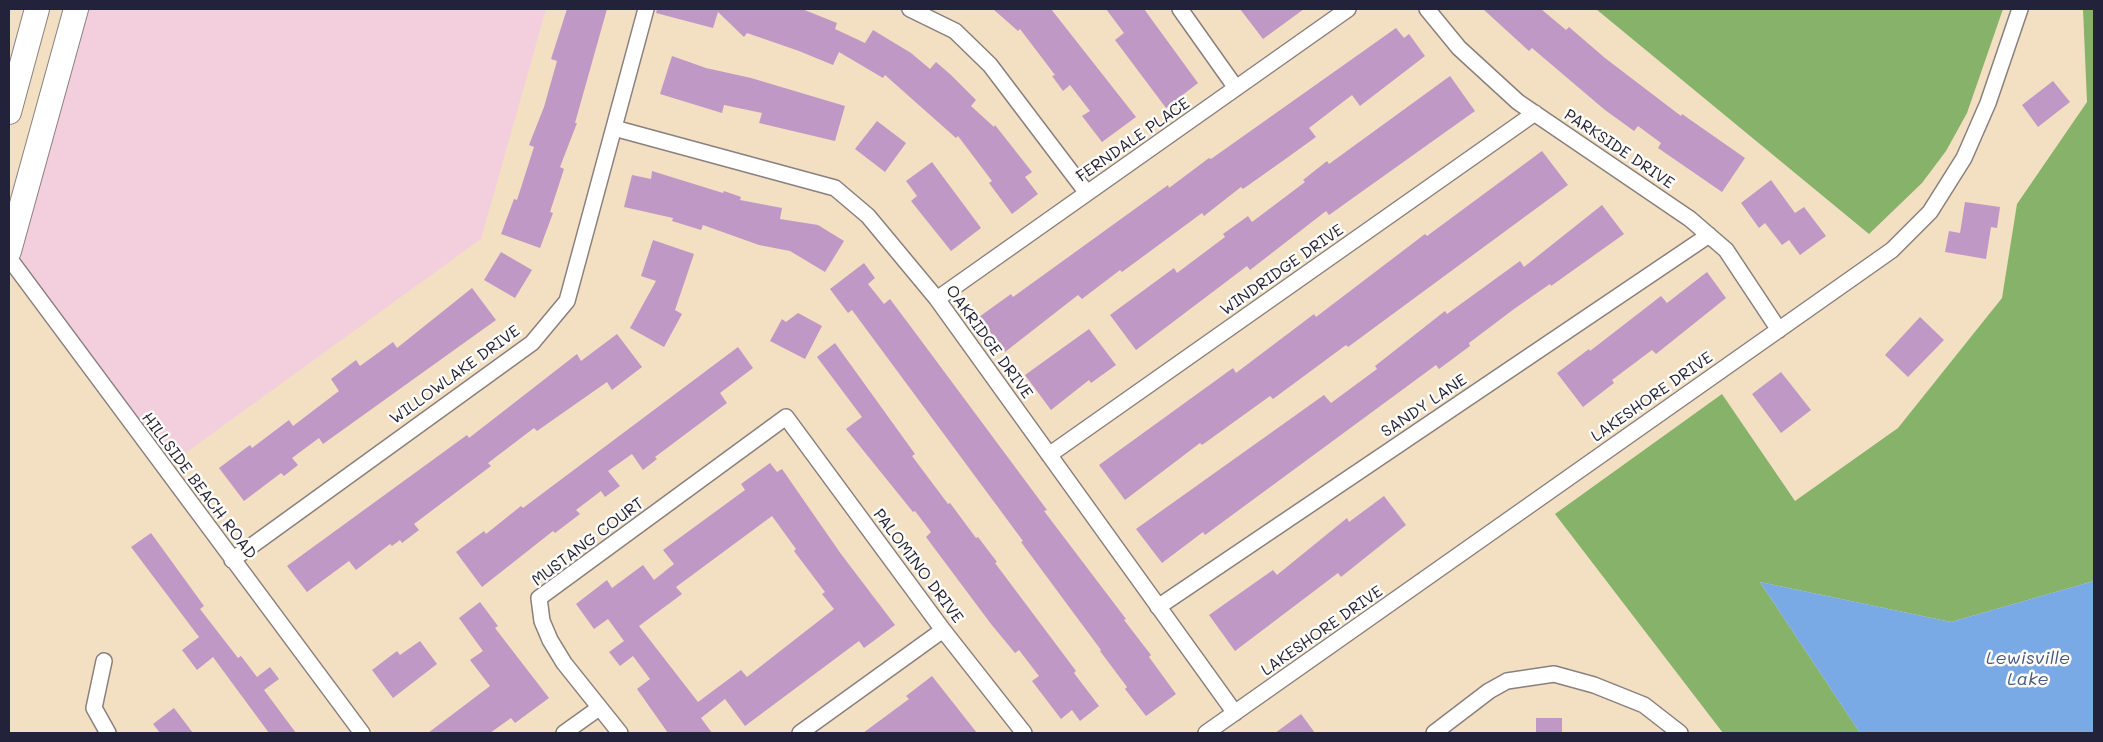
<!DOCTYPE html>
<style>
body{margin:0}
#map{position:relative;width:2103px;height:742px;overflow:hidden;background:#f3dfc2;font-family:Mali,sans-serif}
canvas{display:block}
.frame{position:absolute;inset:0;border:10px solid #22223b;pointer-events:none}
</style>
<div id="map">
<canvas width="2103" height="742"></canvas>
<div class="frame"></div>
</div>
<script>
const g = document.querySelector('canvas').getContext('2d');
g.lineJoin = 'round';
function fill(path, color) { g.fillStyle = color; g.fill(path, 'evenodd'); }
const shape = rows => new Path2D(rows.map(r => 'M' + r).join(''));
function strokePath(path, color, width, dash) { g.strokeStyle = color; g.lineWidth = width; g.lineCap = dash ? 'butt' : 'round'; g.setLineDash(dash || []); g.stroke(path); }
function write(font, color, halo, rows, align = 'center') {
  g.font = font + ' Mali,sans-serif'; g.lineWidth = 5; g.setLineDash([]); g.textBaseline = 'middle'; g.strokeStyle = halo; g.fillStyle = color; for (const [text, x, y, turn = 0] of rows) {
    g.save(); g.translate(x, y); g.rotate((+turn || 0) * Math.PI / 180); g.textAlign = isNaN(turn) ? turn : align; if (halo) g.strokeText(text, 0, 0); g.fillText(text, 0, 0); g.restore();
  }
}
const built = shape([
 [80,9,546,9,481,239,173,462,9,258]
]);
const forest = shape([
 [1596,9,2003,9,1967,113,1946,151,1922,183,1869,234],
 [2083,9,2094,9,2094,581,1951,622,1760,582,1860,733,1723,733,1555,514,1722,394,1795,501,1898,428,2002,298,2017,204,2087,102]
]);
const water = shape([
 [2094,581,2094,733,1860,733,1760,582,1951,622]
]);
const building = shape([
 [567,9,607,9,575,123,577,123,560,167,564,169,550,212,553,213,540,248,501,234,514,199,517,200,534,147,529,145,544,107,557,61,551,59],
 [657,9,802,9,837,23,835,29,865,43,873,30,911,53,930,69,936,62,951,75,976,100,971,106,994,127,995,125,1032,172,1025,177,1038,194,1012,214,989,183,992,181,958,136,956,138,885,75,883,78,839,52,833,65,799,51,747,33,744,37,718,12,713,28,656,13],
 [993,9,1051,9,1136,117,1102,142,1082,116,1090,111,1070,85,1063,91,1052,76,1055,75,1020,29,1018,31],
 [1106,9,1144,9,1198,83,1166,108,1115,40,1124,33],
 [1240,9,1304,9,1263,39],
 [1483,9,1541,9,1566,30,1569,27,1605,58,1681,116,1682,114,1745,158,1722,192,1658,148,1661,143,1638,126,1634,131,1605,110,1532,48,1529,51],
 [1396,28,1404,38,1409,34,1425,56,1360,106,1352,95,1309,128,1316,137,1284,160,1243,189,1241,187,1204,216,1202,213,1122,272,1120,270,1082,299,1078,295,1005,352,979,317,1011,294,1013,297,1168,185,1169,188,1209,158,1211,159],
 [672,56,706,68,751,78,845,106,835,141,759,123,762,113,724,105,722,113,660,94],
 [1450,76,1475,111,1329,215,1326,211,1250,270,1247,266,1136,350,1110,315,1174,268,1177,273,1225,237,1223,234,1248,216,1252,222,1305,182,1303,180,1327,161,1329,164],
 [2053,81,2070,102,2038,127,2022,105],
 [877,121,906,143,885,172,855,149],
 [1542,151,1568,185,1348,347,1346,345,1273,399,1270,396,1202,445,1200,443,1125,500,1099,465,1233,368,1236,373,1314,314,1316,317,1425,234,1427,236],
 [932,162,981,228,951,251,911,201,917,196,906,181],
 [652,171,723,193,724,191,741,197,740,200,782,208,780,219,818,225,844,241,825,272,790,251,759,245,703,225,701,230,672,221,673,218,624,207,632,175,651,179],
 [1771,180,1795,213,1804,207,1826,236,1800,255,1789,240,1782,245,1765,223,1759,228,1741,203],
 [1965,202,2000,207,1997,228,1991,227,1986,259,1945,252,1949,231,1960,233],
 [1602,205,1624,234,1551,286,1550,284,1514,309,1469,343,1470,346,1439,369,1436,365,1205,535,1203,532,1162,563,1136,529,1324,395,1331,403,1377,369,1375,366,1445,311,1447,314,1520,261,1524,267],
 [653,240,694,254,675,310,682,314,664,347,630,328,656,281,641,276],
 [501,252,532,270,515,298,484,280],
 [864,263,875,278,868,284,884,304,890,299,911,327,1047,510,1044,511,1126,619,1124,620,1151,655,1149,657,1176,694,1146,716,1125,689,1127,687,1100,651,1101,650,1021,542,1023,541,852,310,848,313,830,289],
 [1707,272,1726,298,1656,354,1652,350,1612,380,1614,383,1583,407,1557,373,1589,349,1590,351,1661,296,1667,303],
 [472,288,496,320,323,444,319,438,292,458,298,465,284,476,281,473,244,501,219,468,250,445,252,448,289,420,293,426,339,391,331,379,356,360,360,366,393,342,397,348],
 [798,313,822,326,805,359,770,341,782,319,786,322],
 [1920,317,1944,340,1908,377,1885,355],
 [1089,329,1116,365,1091,383,1089,380,1051,410,1025,375],
 [617,334,642,367,612,390,607,382,537,431,534,428,488,463,491,466,414,524,419,530,402,543,400,540,392,546,390,544,356,570,349,561,307,592,287,566,467,435,469,438,577,354,581,361],
 [835,343,915,454,912,456,948,504,950,503,976,538,978,537,997,562,995,563,1076,671,1074,673,1099,706,1080,721,1072,710,1061,719,1032,681,1039,676,1019,650,1015,653,991,624,926,537,931,532,915,511,913,512,846,429,862,417,817,357],
 [738,347,753,368,720,393,727,403,655,457,657,459,643,470,632,454,608,471,620,486,605,497,601,491,576,510,580,514,555,533,553,531,482,587,456,552,484,531,486,534,521,506,523,508],
 [1781,372,1811,410,1781,433,1752,394],
 [770,463,777,472,782,469,841,554,895,625,864,648,859,641,745,726,725,699,701,718,712,733,668,733,637,689,650,679,633,656,620,666,609,652,624,641,608,619,594,629,576,604,607,580,612,588,643,565,654,580,674,564,663,550,745,490,741,484],
 [772,516,796,549,794,551,825,592,822,594,834,609,747,677,741,670,698,702,639,626,682,594,676,587],
 [1384,496,1406,525,1341,577,1338,573,1235,651,1209,615,1273,570,1277,575,1347,518,1349,522],
 [151,533,204,606,200,609,238,658,241,656,257,677,270,667,279,679,264,690,296,733,269,733,213,657,197,670,182,650,199,637,131,547],
 [480,602,498,626,495,628,549,698,515,723,511,718,490,733,428,733,490,686,470,660,483,651,459,618],
 [420,641,437,664,393,698,372,670,397,651,400,655],
 [932,676,977,733,863,733,909,699,906,696],
 [174,708,193,733,160,733,153,724],
 [1301,714,1315,733,1275,733],
 [1536,718,1562,718,1562,733,1536,733]
]);
const street = shape([
 [910,9,955,31,990,65,1087,193],
 [1180,9,1236,88],
 [1427,9,1459,48,1518,102,1690,219,1726,250,1779,330],
 [614,128,835,188,868,216,937,299,1235,713],
 [9,258,362,733],
 [937,299,1348,9],
 [1049,455,1535,113],
 [232,560,532,343,567,301,646,9],
 [1158,607,1709,235],
 [104,661,94,708,108,733],
 [564,733,599,708],
 [620,733,564,663,550,640,542,621,539,598,786,417,943,630,1024,733],
 [800,733,943,630],
 [1206,733,1892,250,1930,212,1964,158,1988,103,2020,9],
 [1434,733,1489,691,1507,681,1554,674,1594,685,1644,705,1680,733]
]);
const primary = shape([
 [9,112,37,9],
 [9,251,76,9]
]);
const streetNames = [
 ["FERNDALE PLACE",1133,140,-35],
 ["PARKSIDE DRIVE",1619,149,34],
 ["WINDRIDGE DRIVE",1282,270,-35],
 ["OAKRIDGE DRIVE",989,342,54],
 ["WILLOWLAKE DRIVE",455,375,-36],
 ["LAKESHORE DRIVE",1652,397,-35],
 ["SANDY LANE",1424,406,-34],
 ["HILLSIDE BEACH ROAD",199,486,53],
 ["MUSTANG COURT",588,542,-37],
 ["PALOMINO DRIVE",918,566,53],
 ["LAKESHORE DRIVE",1322,631,-35]
];
const waterNames = [
 ["Lewisville",2028,658],
 ["Lake",2028,679]
];
fill(built, '#f3cfde');
fill(forest, '#86b269');
fill(water, '#7aaae5');
fill(building, '#bf98c5');
strokePath(street, '#8a807e', 18);
strokePath(primary, '#8a807e', 26);
strokePath(street, '#fff', 15);
strokePath(primary, '#fff', 24);
write('16px', '#22223b', '#fdfcf7', streetNames);
write('italic 18px', '#45587f', '#fdfcf7', waterNames);
</script>
